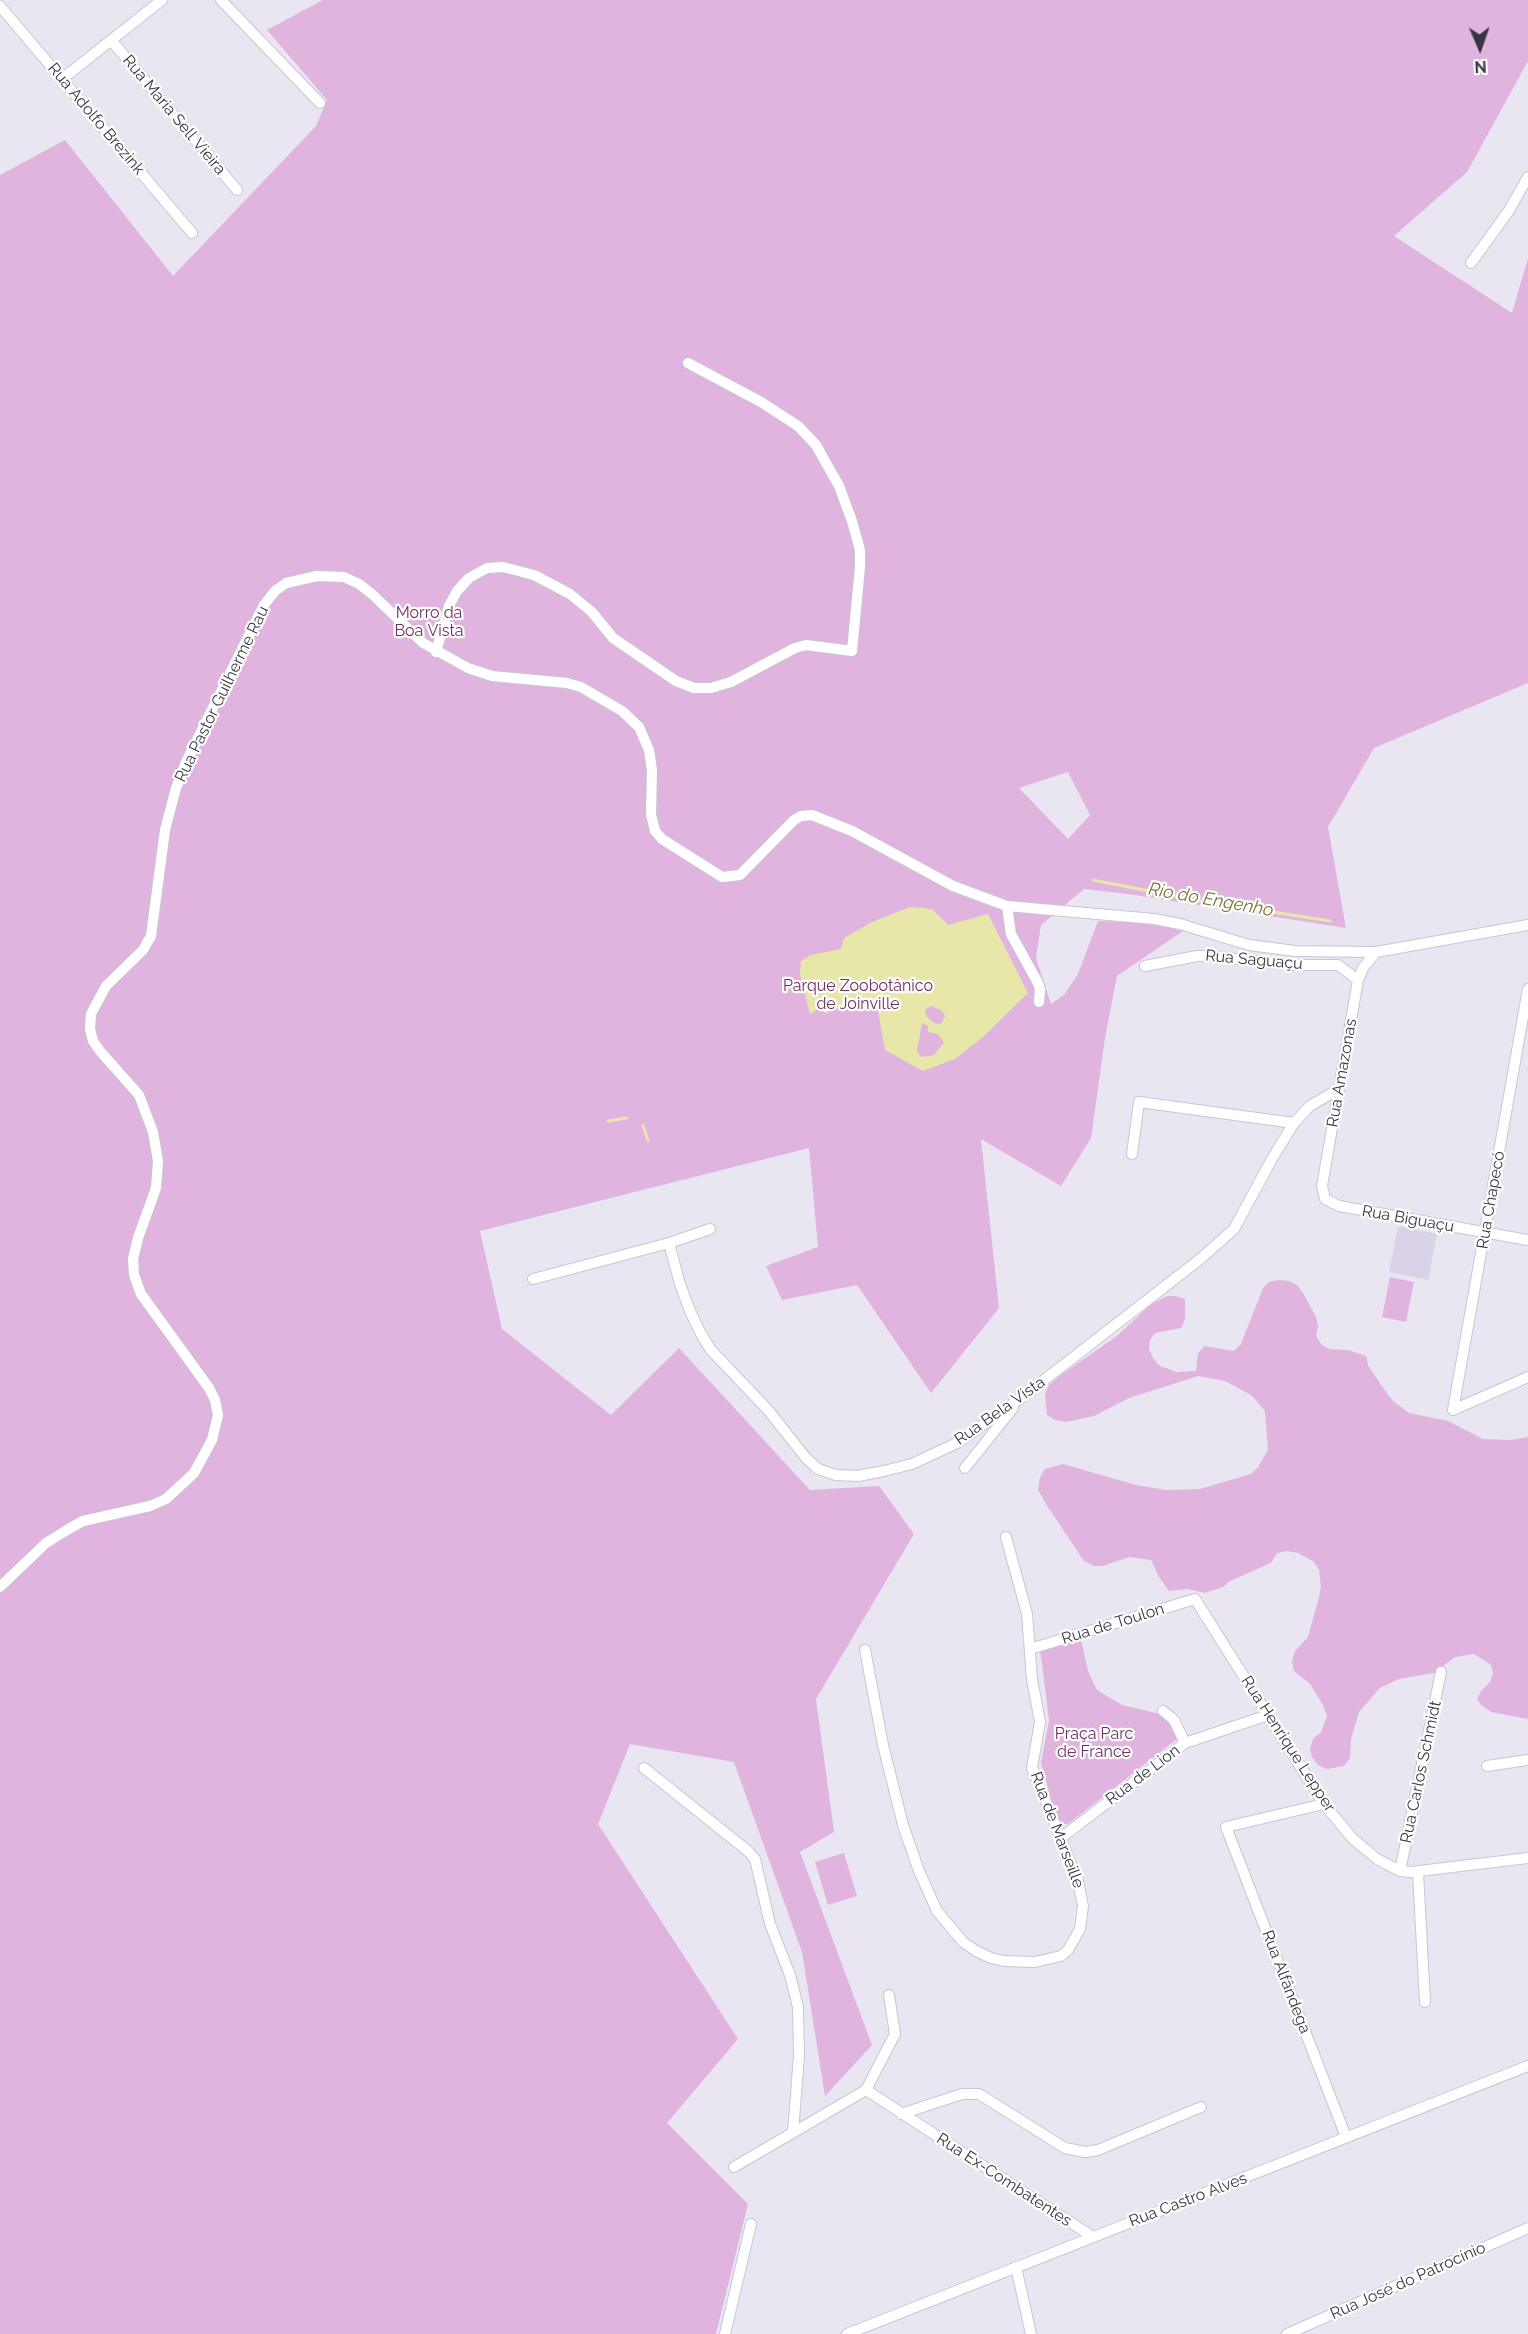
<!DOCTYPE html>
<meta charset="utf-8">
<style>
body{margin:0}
#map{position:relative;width:1528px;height:2334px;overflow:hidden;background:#e9e6f1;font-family:Raleway,sans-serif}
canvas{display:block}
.north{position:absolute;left:1450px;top:18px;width:60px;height:60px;-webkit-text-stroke:4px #fff;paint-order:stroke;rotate:178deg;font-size:16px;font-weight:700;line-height:24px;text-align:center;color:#393643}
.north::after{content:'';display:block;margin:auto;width:21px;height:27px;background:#393643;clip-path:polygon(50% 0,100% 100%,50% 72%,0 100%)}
</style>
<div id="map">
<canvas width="1528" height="2334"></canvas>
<div class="north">N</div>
</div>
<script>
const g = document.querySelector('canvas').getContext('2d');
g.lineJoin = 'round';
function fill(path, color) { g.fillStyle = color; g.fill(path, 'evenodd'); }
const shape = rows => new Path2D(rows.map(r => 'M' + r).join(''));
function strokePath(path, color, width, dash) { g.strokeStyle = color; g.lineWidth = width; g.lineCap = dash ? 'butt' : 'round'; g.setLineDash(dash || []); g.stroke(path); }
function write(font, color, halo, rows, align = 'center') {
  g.font = font + ' Raleway,sans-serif'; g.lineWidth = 4.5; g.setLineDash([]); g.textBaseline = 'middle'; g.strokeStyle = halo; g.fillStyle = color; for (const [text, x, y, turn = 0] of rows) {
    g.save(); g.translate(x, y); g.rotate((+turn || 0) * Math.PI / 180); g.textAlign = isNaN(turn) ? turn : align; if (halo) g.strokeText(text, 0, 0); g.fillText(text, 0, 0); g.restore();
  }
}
const education = shape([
 [1398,1226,1437,1234,1428,1280,1389,1272]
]);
const green = shape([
 [323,0,1528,0,1528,61,1467,172,1394,236,1512,313,1528,258,1528,683,1374,748,1328,827,1346,928,1128,894,1084,889,1041,925,1036,958,1051,1004,1064,995,1078,974,1098,921,1149,923,1183,931,1117,976,1105,1038,1091,1138,1061,1186,981,1139,999,1308,931,1393,857,1285,782,1300,766,1266,818,1247,809,1148,480,1231,502,1329,611,1415,679,1348,810,1490,879,1486,914,1534,816,1699,834,1832,800,1852,872,2045,825,2096,802,1952,734,1762,630,1744,598,1824,738,2039,667,2123,748,2204,716,2334,0,2334,0,175,65,140,173,276,316,126,327,100,267,30],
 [1068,772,1090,815,1068,839,1019,788],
 [1390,1277,1414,1282,1406,1322,1382,1317],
 [1279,1280,1289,1281,1297,1285,1303,1293,1316,1317,1318,1327,1316,1336,1321,1344,1329,1349,1348,1350,1366,1356,1368,1365,1381,1385,1393,1401,1409,1413,1448,1421,1483,1439,1511,1440,1528,1437,1528,1719,1491,1712,1481,1705,1477,1699,1481,1691,1490,1682,1493,1674,1491,1665,1474,1654,1455,1657,1434,1673,1399,1679,1380,1688,1359,1712,1351,1739,1350,1758,1344,1766,1327,1769,1318,1765,1312,1757,1310,1749,1313,1739,1321,1732,1327,1716,1324,1707,1310,1684,1294,1671,1292,1662,1295,1651,1308,1637,1319,1597,1321,1587,1319,1570,1314,1562,1298,1553,1287,1551,1277,1553,1271,1563,1230,1581,1223,1587,1205,1593,1188,1589,1169,1591,1159,1577,1151,1560,1129,1557,1103,1566,1094,1566,1084,1561,1046,1504,1038,1490,1040,1477,1045,1469,1063,1464,1136,1485,1166,1490,1200,1489,1251,1474,1258,1467,1268,1450,1265,1411,1251,1395,1225,1381,1198,1376,1129,1398,1094,1416,1066,1422,1055,1420,1047,1415,1045,1394,1049,1385,1061,1375,1117,1336,1150,1305,1167,1296,1176,1296,1185,1299,1185,1319,1181,1328,1155,1333,1150,1340,1149,1349,1153,1358,1160,1366,1177,1372,1196,1371,1198,1353,1205,1346,1234,1351,1241,1344,1263,1288,1269,1282],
 [1080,1635,1088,1671,1097,1690,1122,1705,1160,1714,1166,1718,1177,1739,1068,1824,1064,1824,1056,1817,1041,1763,1049,1720,1040,1648],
 [844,1853,857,1896,828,1905,815,1862]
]);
const water = shape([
 [910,907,932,909,948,925,988,914,1028,993,983,1037,955,1059,923,1071,885,1050,878,1011,855,1004,830,1009,828,1014,818,1009,810,1014,800,975,801,961,811,955,841,949,844,938,872,922],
 [931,1006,941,1010,945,1016,941,1024,934,1023,926,1016,925,1010],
 [922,1023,928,1026,928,1032,938,1034,944,1042,934,1055,921,1057,917,1051]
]);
const stream = shape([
 [1093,880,1190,899,1330,921],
 [608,1121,627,1118],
 [643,1126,648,1140]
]);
const minor = shape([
 [221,0,320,103],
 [0,6,192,233],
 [111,40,237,190],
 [62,79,162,0],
 [1471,263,1508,212,1528,177],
 [436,652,449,606,457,591,469,578,487,568,503,567,534,575,570,594,592,612,613,638,676,681,694,688,711,688,731,682,795,648,806,645,852,651,860,567,860,550,852,521,839,486,816,445,798,426,761,402,688,363],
 [1007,906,1011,934,1038,983,1040,989,1039,1002],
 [1376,952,1363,968,1358,980,1322,1186,1325,1199,1339,1206,1528,1240],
 [1145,966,1197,956,1208,956,1294,965,1338,965,1358,980],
 [1132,1154,1139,1102,1294,1123],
 [669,1243,680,1284,690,1311,701,1334,711,1350,768,1410,806,1458,818,1469,836,1475,858,1476,884,1471,912,1464,957,1443,1021,1398,1199,1260,1234,1229,1273,1157,1294,1123,1310,1106,1339,1089],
 [533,1279,669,1243,710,1229],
 [1453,1410,1528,989],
 [1453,1410,1528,1377],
 [965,1468,1013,1408],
 [0,1587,46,1543,72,1527,83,1521,150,1506,166,1499,194,1473,212,1440,218,1415,215,1400,209,1388,141,1294,134,1275,133,1259,138,1238,156,1188,158,1161,153,1132,139,1095,100,1051,93,1041,90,1029,91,1014,106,986,143,950,151,936,165,830,176,788,186,762,264,605,275,591,286,583,317,576,344,577,359,584,372,594,423,643,468,668,492,676,567,683,581,687,622,711,639,727,649,750,652,770,651,814,655,831,662,839,722,877,740,875,794,820,801,816,812,815,852,831,953,886,1007,906,1154,919,1180,924,1249,945,1295,951,1376,952,1528,925],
 [1030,1649,1195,1599,1324,1804,1352,1838,1377,1859,1400,1871,1411,1872,1528,1858],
 [865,1650,883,1745,903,1825,919,1871,937,1911,963,1942,976,1951,991,1958,1004,1961,1035,1962,1061,1956,1068,1950,1080,1929,1083,1906,1078,1881,1032,1768,1040,1722,1032,1679,1027,1614,1006,1537],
 [1163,1711,1174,1720,1185,1743],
 [1487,1766,1528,1760],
 [644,1768,748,1851,755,1859,770,1924,790,1975,798,2007,799,2056,793,2132],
 [1324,1804,1226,1827,1346,2137],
 [1061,1838,1185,1743,1268,1715],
 [1400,1871,1441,1672],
 [1418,1872,1425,2002],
 [866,2090,1093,2237],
 [901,2114,962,2094,979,2094,1065,2148,1085,2152,1098,2150,1201,2107],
 [734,2167,866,2090,895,2034,889,1995],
 [1016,2267,1031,2334],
 [725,2334,751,2224],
 [847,2334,1528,2066],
 [1287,2334,1528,2228]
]);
const streetNames = [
 ["Rua Maria Sell Vieira",174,115,50],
 ["Rua Adolfo Brezink",96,119,50],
 ["Rua Pastor Guilherme Rau",222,694,-64],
 ["Rua Saguaçu",1254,960,5],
 ["Rua Amazonas",1342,1073,-80],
 ["Rua Chapecó",1491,1200,-80],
 ["Rua Biguaçu",1408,1219,10],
 ["Rua Bela Vista",1000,1411,-35],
 ["Rua de Toulon",1113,1624,-17],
 ["Rua Henrique Lepper",1288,1744,57],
 ["Rua Carlos Schmidt",1421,1772,-78],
 ["Rua de Lion",1143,1775,-37],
 ["Rua de Marseille",1057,1830,69],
 ["Rua Alfândega",1286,1982,69],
 ["Rua Ex-Combatentes",1004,2180,33],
 ["Rua Castro Alves",1188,2200,-21],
 ["Rua José do Patrocínio",1408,2281,-24]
];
const parkNames = [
 ["Morro da",429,613],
 ["Boa Vista",429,631],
 ["Parque Zoobotânico",858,986],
 ["de Joinville",858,1004],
 ["Praça Parc",1094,1734],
 ["de France",1094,1752]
];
const waterNames = [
 ["Rio do Engenho",1211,900,10]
];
fill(education, '#d9d2e8');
fill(green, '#e1b3df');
fill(water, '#e7e7a9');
strokePath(stream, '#e7e7a9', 3);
strokePath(minor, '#c9c4d6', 12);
strokePath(minor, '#fff', 10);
write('16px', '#393643', '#fff', streetNames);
write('16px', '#6e3060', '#fff', parkNames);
write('italic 18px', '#75762f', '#fff', waterNames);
</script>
